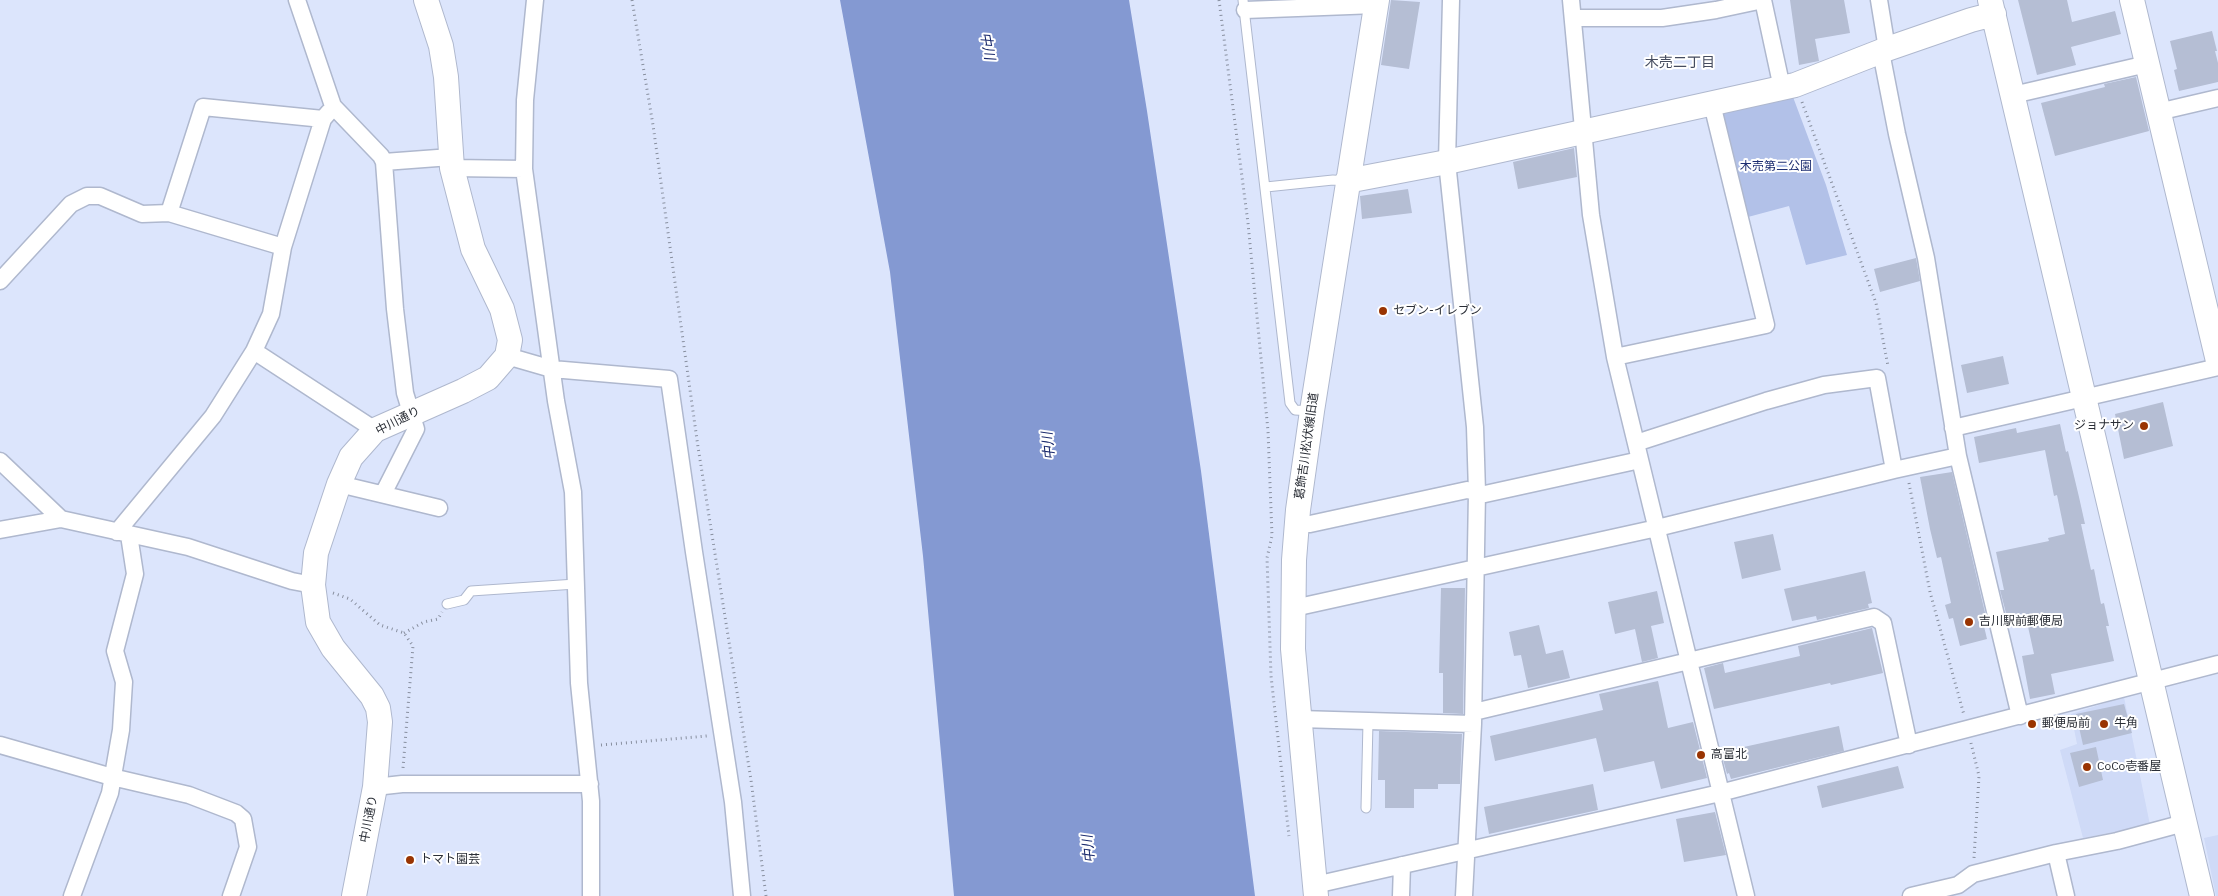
<!DOCTYPE html>
<meta charset="utf-8">
<style>
body{margin:0}
canvas{display:block;background:#dce5fc}
</style>
<canvas width="2218" height="896"></canvas>
<script>
const g = document.querySelector('canvas').getContext('2d');
g.lineJoin = 'round';
function fill(path, color) { g.fillStyle = color; g.fill(path, 'evenodd'); }
const shape = rows => new Path2D(rows.map(r => 'M' + r).join(''));
function strokePath(path, color, width, dash) { g.strokeStyle = color; g.lineWidth = width; g.lineCap = dash ? 'butt' : 'round'; g.setLineDash(dash || []); g.stroke(path); }
function write(font, color, halo, rows, align = 'center') {
  g.font = font + ' "IBM Plex Sans","Noto Sans JP",sans-serif'; g.lineWidth = 4; g.setLineDash([]); g.textBaseline = 'middle'; g.strokeStyle = halo; g.fillStyle = color; for (const [text, x, y, turn = 0] of rows) {
    g.save(); g.translate(x, y); g.rotate((+turn || 0) * Math.PI / 180); g.textAlign = isNaN(turn) ? turn : align; if (halo) g.strokeText(text, 0, 0); g.fillText(text, 0, 0); g.restore();
  }
}
const built = shape([
 [2124,697,2150,825,2083,838,2060,750,2077,744,2071,714],
 [2218,835,2218,896,2216,896,2204,838]
]);
const green = shape([
 [1793,97,1826,185,1847,255,1806,265,1789,206,1748,217,1720,116,1725,109]
]);
const water = shape([
 [840,0,1129,0,1147,111,1201,471,1255,896,954,896,923,556,890,272]
]);
const building = shape([
 [1391,0,1420,2,1409,69,1381,65],
 [1790,0,1844,0,1850,33,1815,39,1819,61,1799,65],
 [2018,0,2067,0,2072,22,2115,11,2121,34,2071,47,2076,65,2037,75],
 [2212,31,2217,51,2215,51,2218,63,2218,82,2179,91,2174,70,2177,69,2170,41],
 [2136,77,2149,131,2055,156,2041,103,2105,87,2104,84],
 [1574,148,1577,177,1518,189,1513,162],
 [1408,189,1412,213,1362,219,1360,196],
 [1916,258,1920,281,1880,292,1874,269],
 [2003,356,2009,384,1967,393,1961,365],
 [2163,402,2173,446,2124,459,2115,414],
 [2060,424,2066,452,2068,451,2079,497,2085,524,2081,524,2091,570,2094,569,2101,604,2104,603,2109,626,2106,626,2114,661,2051,674,2055,694,2030,699,2022,656,2034,654,2025,613,2007,617,2000,590,2004,590,1996,552,2049,541,2048,538,2065,534,2057,495,2054,496,2045,450,1979,463,1974,437,2016,428,2017,433],
 [1952,472,1987,621,1983,622,1987,639,1960,646,1953,618,1949,619,1945,605,1951,603,1941,557,1937,558,1930,529,1920,477],
 [1773,534,1781,570,1742,579,1734,542],
 [1865,571,1872,603,1868,604,1869,608,1817,620,1816,616,1792,621,1784,589],
 [1441,588,1465,588,1463,714,1443,713,1443,673,1439,673],
 [1657,591,1664,623,1651,626,1658,658,1642,662,1635,629,1615,634,1608,602],
 [1539,625,1546,654,1563,650,1570,678,1528,688,1521,655,1514,656,1509,632],
 [1872,628,1883,673,1831,685,1830,683,1714,709,1704,668,1723,663,1725,673,1800,656,1798,646],
 [1658,681,1668,728,1693,722,1707,778,1661,789,1654,761,1604,772,1596,738,1495,761,1490,736,1603,710,1599,694],
 [2124,704,2132,733,2083,745,2076,714],
 [1839,726,1844,751,1731,779,1729,773,1727,774,1721,752],
 [1379,731,1462,734,1460,784,1438,784,1438,789,1414,789,1414,808,1385,808,1385,780,1378,780],
 [2096,747,2103,780,2079,787,2070,753],
 [1898,766,1904,788,1822,808,1817,786],
 [1593,784,1598,810,1489,834,1484,807],
 [1715,812,1726,855,1684,862,1676,819]
]);
const path = shape([
 [632,0,653,125,698,447,751,780,766,896],
 [1219,0,1248,223,1268,431,1272,536,1267,558,1271,676,1289,836],
 [1802,102,1876,303,1888,366],
 [1909,483,1930,592,1964,715],
 [333,593,350,599,380,625,404,633,413,646,403,768],
 [404,633,424,622,438,619,442,612],
 [1971,743,1979,776,1974,858],
 [601,745,707,736]
]);
const lane = shape([
 [1243,0,1290,403,1295,410,1312,411],
 [1266,187,1333,180,1347,181],
 [447,604,464,600,471,591,576,584],
 [1366,808,1368,722]
]);
const street = shape([
 [297,0,333,106,381,156,384,162,395,309,405,393,416,429,383,494],
 [535,0,525,100,524,169,556,401,573,492,579,683,591,801,591,896],
 [1451,0,1447,162,1475,427,1477,492,1473,724,1464,896],
 [1571,0,1591,215,1615,357,1746,896],
 [1879,0,1887,49],
 [1245,10,1376,5],
 [1573,18,1662,18,1716,10,1763,0,1782,88],
 [1881,52,1897,134,1926,258,1958,456,2020,716],
 [2013,95,2147,64],
 [2158,112,2218,98],
 [384,162,451,157],
 [452,168,524,169],
 [169,213,203,107,323,119,329,112],
 [0,281,71,204,87,196,100,196,142,214,169,213,283,247],
 [254,351,375,430],
 [507,356,552,369,669,379,694,552,733,802,742,896],
 [1615,357,1766,325,1712,104],
 [1953,428,2218,367],
 [1636,443,1766,401,1824,385,1877,378,1894,470],
 [0,461,61,519,188,547,292,581,313,585],
 [339,484,439,508],
 [1297,524,1310,524,1467,490,1485,494,1640,460],
 [0,530,61,519],
 [117,532,213,416,254,351,271,314,283,247,323,119],
 [1294,608,1657,528,1894,470,1958,456],
 [1474,712,1874,617,1883,623,1909,745],
 [1299,719,1473,724],
 [0,745,112,777,189,795,236,813,243,819,248,847,231,896],
 [375,787,402,784,590,784],
 [2056,853,2066,896],
 [1315,885,1720,793,2218,664],
 [72,896,110,793,121,730,124,682,115,651,135,574,129,535],
 [1401,896,1402,865],
 [1911,896,1958,885,1973,874,2056,853,2117,841,2184,823]
]);
const secondary = shape([
 [1990,0,2202,896],
 [2132,0,2218,361],
 [1347,181,1447,162,1795,85,1887,49,1971,20,1994,14],
 [354,896,375,787,380,722,378,708,372,696,333,648,318,622,313,585,316,553,339,484,351,457,375,430,463,391,488,378,507,356,510,340,502,309,473,249,452,168,446,77,441,46,426,0],
 [1316,896,1293,649,1294,560,1298,510,1312,411,1377,0]
]);
const markers = [
 [1383,311,5,"#993402"],
 [2144,426,5,"#993402"],
 [1969,622,5,"#993402"],
 [2032,724,5,"#993402"],
 [2104,724,5,"#993402"],
 [1701,755,5,"#993402"],
 [2087,767,5,"#993402"],
 [410,860,5,"#993402"]
];
const parkNames = [
 ["木売第二公園",1776,167]
];
const poiNames = [
 ["セブン-イレブン",1393,311],
 ["ジョナサン",2134,426,"right"],
 ["吉川駅前郵便局",1979,622],
 ["郵便局前",2042,724],
 ["牛角",2114,724],
 ["高富北",1711,755],
 ["CoCo壱番屋",2097,767],
 ["トマト園芸",420,860]
];
const streetNames = [
 ["中川通り",398,421,-27],
 ["葛飾吉川松伏線旧道",1307,446,-82],
 ["中川通り",369,819,-79]
];
const waterNames = [
 ["中川",987,46,80],
 ["中川",1049,446,-96],
 ["中川",1089,849,-96]
];
const neighbourhoodNames = [
 ["木売二丁目",1680,63]
];
fill(built, '#cfdaf7');
fill(green, '#b2c1e8');
fill(water, '#8499d2');
fill(building, '#b5bed4');
strokePath(lane, '#afb8ce', 11);
strokePath(street, '#afb8ce', 19);
strokePath(secondary, '#afb8ce', 26);
strokePath(path, '#888f9f', 3, [1, 4]);
strokePath(lane, '#fff', 9);
strokePath(street, '#fff', 16);
strokePath(secondary, '#fff', 24);
for (const [x, y, r, color] of markers) { const dot = new Path2D(); dot.arc(x, y, r, 0, 2 * Math.PI); g.fillStyle = color; g.fill(dot); strokePath(dot, '#fff', 2); }
write('12px', '#1d2e71', '#fff', parkNames);
write('12px', '#2a2e36', '#fff', poiNames, 'left');
write('12px', '#2a2e36', '#fff', streetNames);
write('italic 14px', '#1a2a6d', '#fff', waterNames);
write('14px', '#454c5f', '#fff', neighbourhoodNames);
</script>
